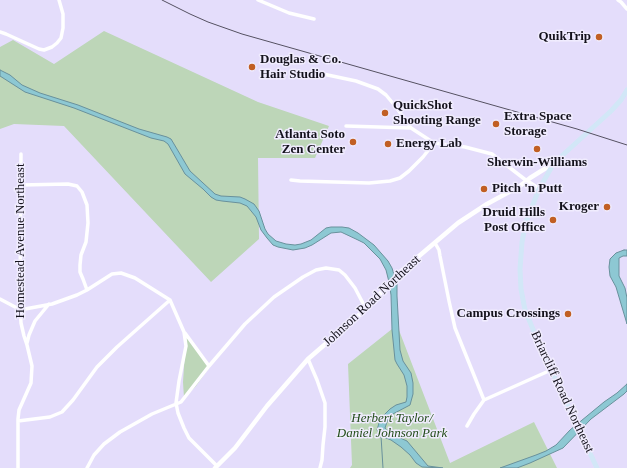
<!DOCTYPE html>
<style>
body{margin:0}
canvas{display:block;background:#e4ddfb}
</style>
<canvas width="627" height="468"></canvas>
<script>
const g = document.querySelector('canvas').getContext('2d');
g.lineJoin = 'round';
function fill(path, color) { g.fillStyle = color; g.fill(path, 'evenodd'); }
const shape = rows => new Path2D(rows.map(r => 'M' + r).join(''));
function strokePath(path, color, width, dash) { g.strokeStyle = color; g.lineWidth = width; g.lineCap = dash ? 'butt' : 'round'; g.setLineDash(dash || []); g.stroke(path); }
function write(font, color, halo, rows, align = 'center') {
  g.font = font + ' "Times New Roman",serif'; g.lineWidth = 3; g.setLineDash([]); g.textBaseline = 'middle'; g.strokeStyle = halo; g.fillStyle = color; for (const [text, x, y, turn = 0] of rows) {
    g.save(); g.translate(x, y); g.rotate((+turn || 0) * Math.PI / 180); g.textAlign = isNaN(turn) ? turn : align; if (halo) g.strokeText(text, 0, 0); g.fillText(text, 0, 0); g.restore();
  }
}
const green = shape([
 [104,31,258,102,329,126,315,158,258,158,259,239,211,282,64,126,14,124,0,129,0,47,13,40,54,64],
 [397,325,450,463,534,422,557,468,350,468,352,465,348,364],
 [186,336,209,368,196,386,184,398,183,382]
]);
const water = shape([
 [0,70,10,75,22,85,40,93,78,105,139,129,167,137,171,139,174,144,190,171,215,194,221,196,240,197,245,199,254,204,259,211,265,229,268,234,276,241,286,244,295,245,301,244,311,240,326,228,331,227,342,227,349,228,358,233,374,245,388,261,392,268,397,284,397,296,400,350,403,361,411,373,413,383,413,394,410,405,389,416,385,428,389,433,407,441,428,466,443,468,422,467,416,463,410,455,401,447,391,440,381,436,377,430,379,423,384,415,390,409,396,405,406,402,407,397,407,386,404,375,397,364,395,360,392,330,391,295,389,282,386,270,380,259,364,243,358,240,341,232,331,233,312,245,305,248,293,250,278,247,273,245,267,238,261,230,256,217,247,206,240,203,222,201,216,200,211,197,203,189,185,174,168,144,164,141,151,138,74,108,25,92,0,76,0,70],
 [624,250,627,250,627,256,623,256,619,258,619,276,625,288,627,298,627,324,616,287,610,276,609,267,610,259,616,253,624,250],
 [627,384,627,391,624,394,591,419,563,448,530,463,517,468,500,468,536,455,546,451,556,445,570,430,604,402,617,393,627,384]
]);
const stream = shape([
 [381,436,383,468]
]);
const minor = shape([
 [258,0,289,13,314,19],
 [618,0,621,2,627,9],
 [0,32,6,34,39,49,44,50,52,47,57,43,61,38,63,28,63,14,59,0],
 [323,74,356,81,378,89,386,95,396,107,411,128,434,143,465,147,492,154,527,181],
 [346,126,411,128],
 [291,180,300,181,369,183,390,181,400,178,409,171,423,157,434,143],
 [21,185,68,184,77,186,82,192,87,205,88,223,86,242,81,255,80,265,80,272,83,279,87,290],
 [435,243,439,250,440,256,449,301,455,328,484,400],
 [0,299,17,308,25,309,52,304,77,295,87,290,112,274,121,273,135,278,170,300,184,332,186,346,179,381,176,403,178,413,184,428,189,438,217,466],
 [185,333,209,366],
 [27,343,29,335,35,321,49,304],
 [308,359,317,380,325,403,325,427,323,445,322,460,320,468],
 [18,421,50,417,62,412,73,400,97,367,117,347,170,300],
 [467,426,474,414,484,400,551,370],
 [18,468,18,419,19,410,31,383,32,366,27,345,24,336,21,323,20,305,21,154],
 [87,468,94,455,104,444,120,432,152,414,181,402,209,366,245,324,274,297,303,277,316,270,326,268,339,270,345,275,355,288,366,309]
]);
const tertiary = shape([
 [527,181,539,189],
 [215,468,235,448,267,406,308,359,366,309,399,273,458,223,487,204,520,186,530,178,554,163]
]);
const secondary = shape([
 [597,468,539,344,525,310,521,289,520,269,522,242,526,222,539,189,554,163,611,111,621,100,627,90]
]);
const rail = shape([
 [162,0,190,14,208,22,242,34,577,129,627,145]
]);
const markers = [
 [599,37,4,"#c15f23"],
 [252,67,4,"#c15f23"],
 [385,113,4,"#c15f23"],
 [496,124,4,"#c15f23"],
 [353,142,4,"#c15f23"],
 [388,144,4,"#c15f23"],
 [537,149,4,"#c15f23"],
 [484,189,4,"#c15f23"],
 [607,207,4,"#c15f23"],
 [553,220,4,"#c15f23"],
 [568,314,4,"#c15f23"]
];
const poiNames = [
 ["QuikTrip",591,37],
 ["Douglas & Co.",260,60,"left"],
 ["Hair Studio",260,75,"left"],
 ["QuickShot",393,106,"left"],
 ["Shooting Range",393,121,"left"],
 ["Extra Space",504,117,"left"],
 ["Storage",504,132,"left"],
 ["Atlanta Soto",345,135],
 ["Zen Center",345,150],
 ["Energy Lab",396,144,"left"],
 ["Sherwin-Williams",537,163,"center"],
 ["Pitch 'n Putt",492,189,"left"],
 ["Kroger",599,207],
 ["Druid Hills",545,213],
 ["Post Office",545,228],
 ["Campus Crossings",560,314]
];
const streetNames = [
 ["Homestead Avenue Northeast",21,241,-90],
 ["Johnson Road Northeast",372,301,-43],
 ["Briarcliff Road Northeast",562,392,65]
];
const parkNames = [
 ["Herbert Taylor/",392,419],
 ["Daniel Johnson Park",392,434]
];
fill(green, '#bdd6b8');
fill(water, '#8dc8d3');
strokePath(water, '#69919c', 1);
strokePath(stream, '#69919c', 1);
strokePath(minor, '#fff', 3.5);
strokePath(tertiary, '#fff', 4.5);
strokePath(secondary, '#d2e7f7', 5);
strokePath(rail, '#555161', 1);
for (const [x, y, r, color] of markers) { const dot = new Path2D(); dot.arc(x, y, r, 0, 2 * Math.PI); g.fillStyle = color; g.fill(dot); strokePath(dot, '#f0ecfe', 1.5); }
write('bold 13px', '#14121c', '#f0ecfe', poiNames, 'right');
write('13px', '#14121c', '#f0ecfe', streetNames);
write('italic 13px', '#224c19', '#f0ecfe', parkNames);
</script>
